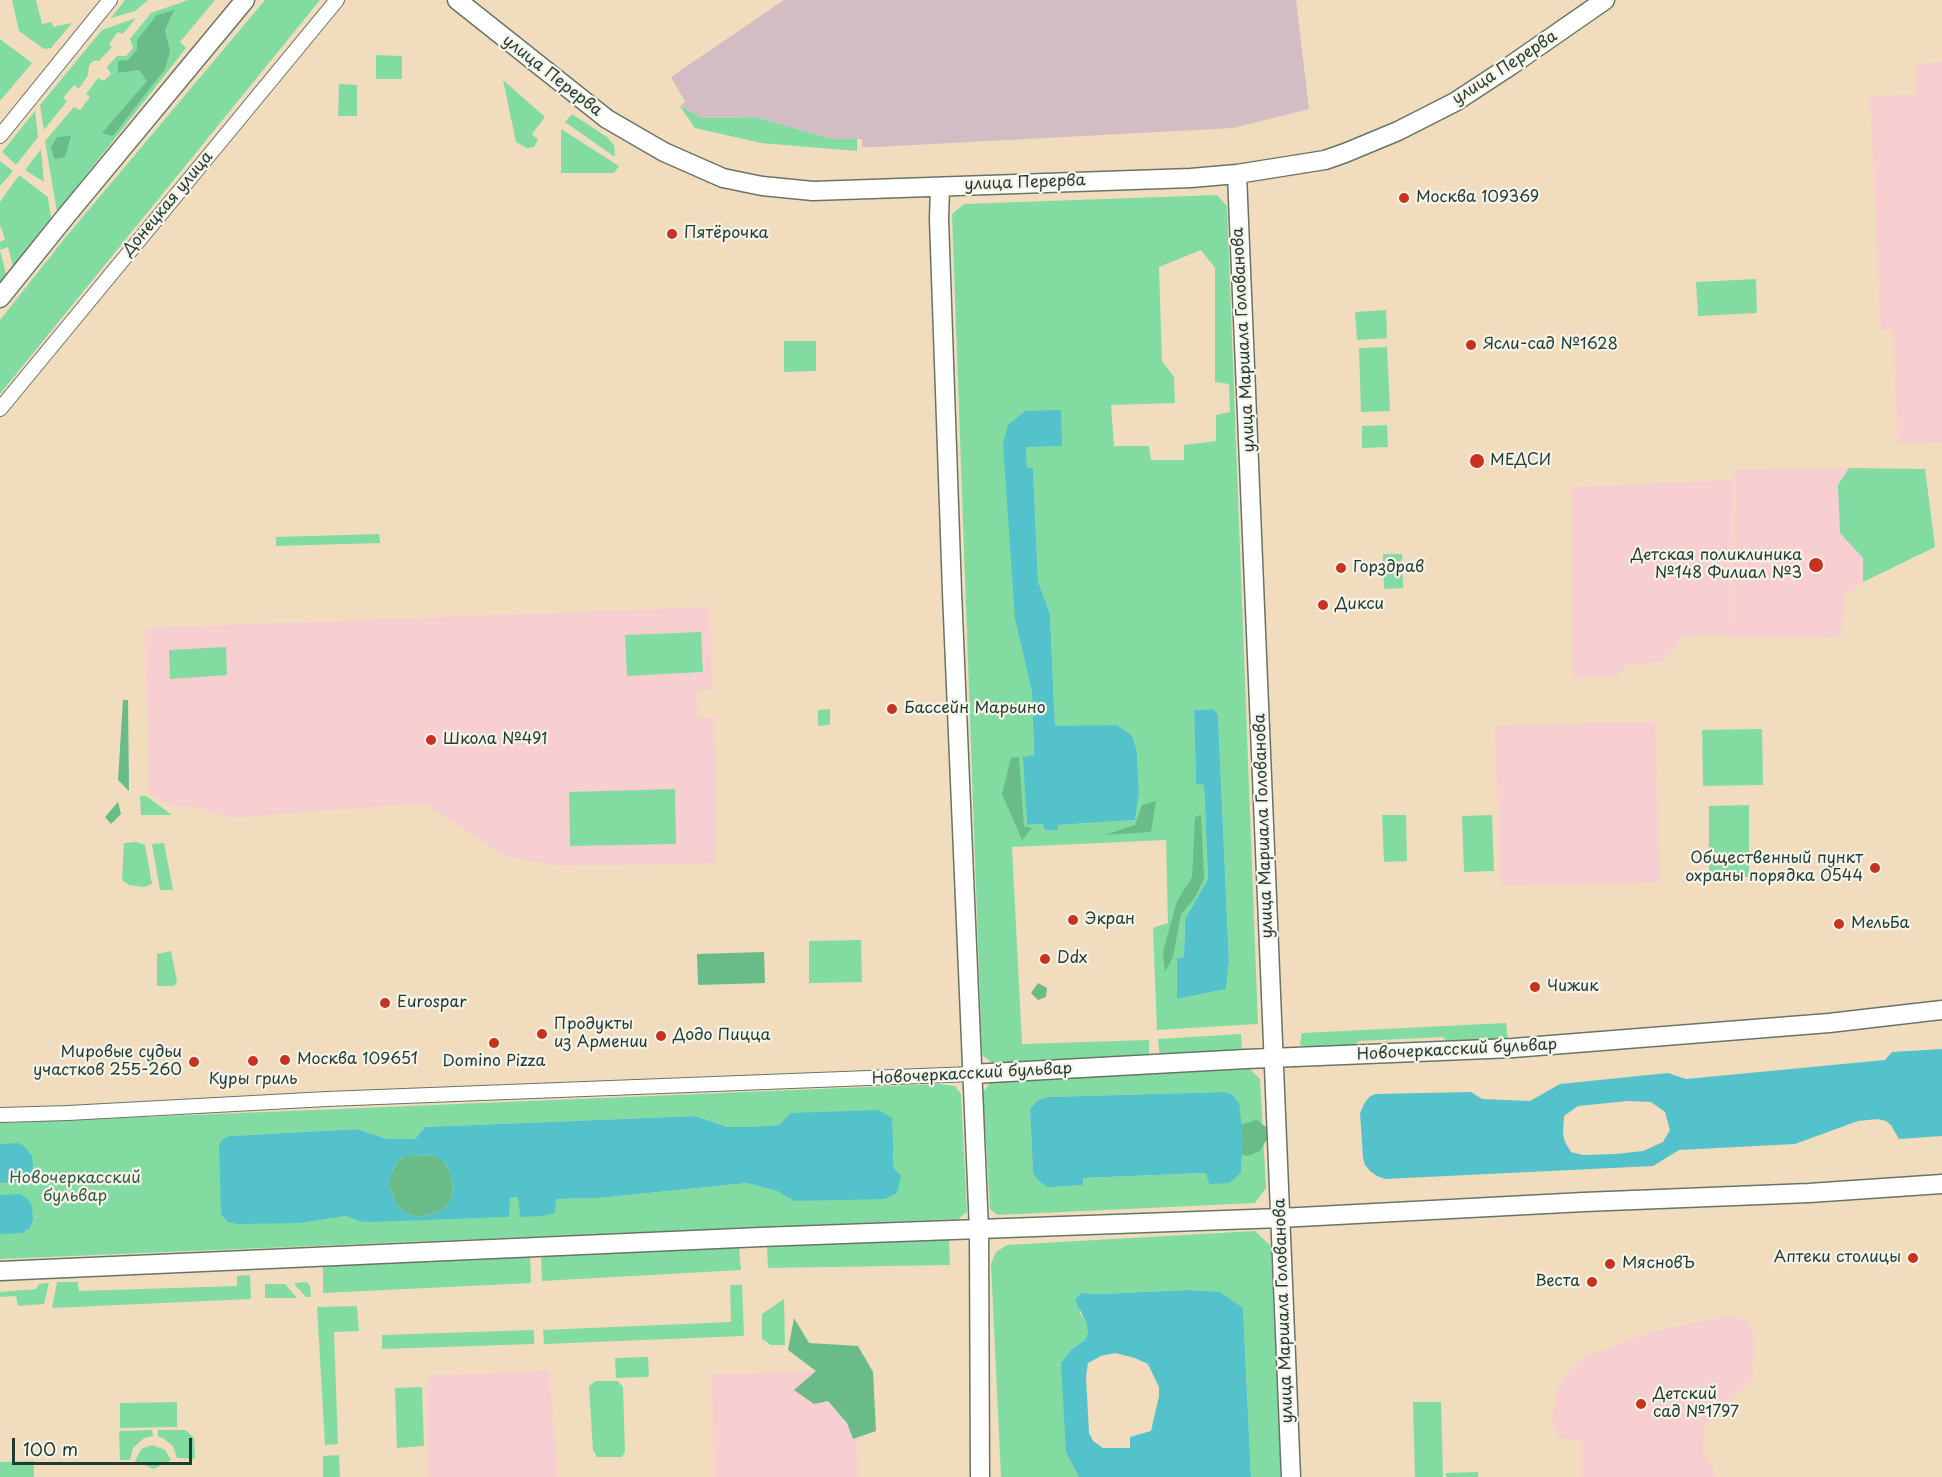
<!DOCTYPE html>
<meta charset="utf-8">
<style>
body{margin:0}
#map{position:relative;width:1942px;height:1477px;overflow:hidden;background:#f1dcbe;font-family:"Playpen Sans",sans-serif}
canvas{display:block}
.scale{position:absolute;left:12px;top:1438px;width:180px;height:27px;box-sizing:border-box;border:3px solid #1f3d34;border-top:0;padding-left:8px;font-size:18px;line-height:21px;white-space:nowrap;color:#1f3d34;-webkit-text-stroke:4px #f7f3e8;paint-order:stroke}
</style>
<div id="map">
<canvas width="1942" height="1477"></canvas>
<div class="scale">100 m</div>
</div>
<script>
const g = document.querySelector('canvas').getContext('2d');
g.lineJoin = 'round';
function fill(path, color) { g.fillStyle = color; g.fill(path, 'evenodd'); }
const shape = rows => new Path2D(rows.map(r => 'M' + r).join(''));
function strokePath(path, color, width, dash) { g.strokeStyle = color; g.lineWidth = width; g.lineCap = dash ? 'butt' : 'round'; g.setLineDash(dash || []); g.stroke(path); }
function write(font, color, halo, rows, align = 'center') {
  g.font = font + ' "Playpen Sans",sans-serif'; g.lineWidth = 4.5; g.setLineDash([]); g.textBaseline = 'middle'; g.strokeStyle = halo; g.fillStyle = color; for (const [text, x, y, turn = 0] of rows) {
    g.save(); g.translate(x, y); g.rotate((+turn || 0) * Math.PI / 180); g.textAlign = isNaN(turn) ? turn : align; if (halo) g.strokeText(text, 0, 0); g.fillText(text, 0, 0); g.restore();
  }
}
const built = shape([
 [1942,61,1942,443,1898,444,1893,330,1881,331,1870,97,1917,94,1916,66],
 [1845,468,1925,469,1935,547,1863,582,1845,596,1841,635,1828,638,1732,638,1734,469],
 [1732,480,1731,636,1685,636,1663,662,1627,665,1616,678,1573,678,1571,487],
 [710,607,712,691,697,691,698,717,713,717,716,763,716,863,561,866,504,856,424,803,230,818,196,807,178,807,149,794,145,634,148,628],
 [1655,722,1660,883,1500,885,1495,725],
 [1732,1315,1747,1322,1755,1339,1752,1379,1704,1426,1703,1453,1712,1465,1715,1477,1581,1477,1581,1440,1560,1439,1551,1423,1558,1385,1582,1358,1650,1332],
 [549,1371,558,1477,429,1477,425,1385,433,1375],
 [835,1371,856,1400,858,1477,714,1477,712,1374]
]);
const industrial = shape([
 [784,0,1296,0,1309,109,1233,128,876,147,862,147,862,139,832,139,755,117,702,118,680,106,685,102,671,77]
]);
const green = shape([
 [12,0,36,0,42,24,52,22,53,27,72,23,51,48,44,49,19,31],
 [125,0,148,0,135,11,111,18],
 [188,0,215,0,180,42,186,48,57,212,45,141,74,107,80,110,90,97,86,94,98,78,104,81,111,74,107,67,117,56,126,56,133,48,130,39,151,13],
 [265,0,320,0,0,394,0,320,65,238],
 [136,18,123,34,118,32,109,44,112,47,99,61,93,61,89,66,88,75,79,89,74,85,63,98,67,101,44,130,40,105,102,30],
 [0,39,32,63,0,101],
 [376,55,402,56,402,79,376,79],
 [503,80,545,117,532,134,538,140,534,147,527,148,516,142],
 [339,84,357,85,357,116,338,116],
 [680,106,702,118,755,117,832,139,857,139,857,151,761,143,695,128],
 [35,111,38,137,16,165,2,152],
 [572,114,607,137,614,145,615,157,565,122],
 [561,129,619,166,614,173,561,173],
 [41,149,44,182,25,170],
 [0,161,13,171,0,186],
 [19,175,48,197,51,218,13,266,8,247,0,250,6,274,0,282,0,242,5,239,0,225,0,202],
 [1217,195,1227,206,1258,1024,1157,1030,1153,928,1168,923,1166,840,1012,847,1022,1044,1149,1040,1149,1058,995,1065,982,1055,952,214,964,204],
 [1201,250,1215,268,1215,382,1229,384,1230,412,1216,415,1216,441,1184,445,1184,460,1151,460,1149,446,1114,446,1111,405,1175,403,1174,377,1162,361,1159,267],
 [1025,411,1062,446,1026,446,1027,467,1033,468,1038,581,1050,614,1055,727,1117,725,1137,752,1139,794,1135,820,1058,825,1058,830,1043,824,1027,825,1024,757,1034,755,1032,692,1015,620],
 [1213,709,1218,714,1229,962,1226,989,1177,999,1177,958,1184,957,1185,919,1208,879,1204,785,1196,784,1194,710],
 [1756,279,1757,313,1698,316,1696,282],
 [1386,310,1387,338,1357,340,1355,312],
 [784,341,816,341,816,371,784,372],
 [1387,347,1390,411,1361,412,1359,348],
 [1387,425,1388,447,1362,448,1362,426],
 [1849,468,1925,469,1935,547,1863,582,1863,558,1840,533,1838,485],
 [379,534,380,543,276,546,276,537],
 [1383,554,1402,554,1403,588,1384,589],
 [701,632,703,672,627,676,625,635],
 [226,647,227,675,170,679,169,650],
 [830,709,830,725,818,726,818,710],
 [1762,729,1763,785,1703,786,1702,730],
 [675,789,676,844,570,846,569,792],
 [140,796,146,796,172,815,141,815],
 [1749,805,1749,877,1709,877,1709,806],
 [1382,815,1406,815,1407,861,1384,862],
 [1492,815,1494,871,1464,872,1462,816],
 [137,842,145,845,152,884,144,887,129,885,122,880,124,843],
 [164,843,173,890,160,890,152,844],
 [861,940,862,982,809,983,809,941],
 [171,951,177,982,174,986,157,986,157,954],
 [1506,1023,1508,1040,1449,1044,1443,1037,1359,1041,1354,1046,1316,1049,1300,1045,1302,1033],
 [1241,1034,1242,1048,1237,1053,1160,1058,1158,1039],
 [1250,1069,1260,1079,1266,1188,1255,1203,998,1215,990,1209,983,1092,995,1077],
 [1224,1092,1232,1094,1243,1138,1241,1173,1209,1184,1207,1173,1083,1178,1083,1185,1033,1173,1030,1109,1038,1100,1048,1097],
 [939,1084,955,1086,961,1094,967,1212,958,1219,0,1259,0,1123],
 [695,1116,728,1127,754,1127,779,1125,894,1153,894,1170,794,1201,777,1191,747,1183,599,1198,555,1199,520,1217,519,1197,509,1198,509,1217,359,1221,346,1216,301,1223,284,1222,224,1139,230,1136,357,1129,387,1139,415,1139,425,1127],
 [1255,1231,1271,1246,1281,1477,1251,1477,1243,1308,1199,1291,1187,1290,1099,1294,1081,1293,1080,1313,1086,1322,1088,1333,1085,1340,1072,1349,1066,1451,1079,1477,1001,1477,991,1264,996,1252,1007,1245],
 [949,1238,950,1265,768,1268,767,1245],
 [739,1247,741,1270,542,1281,541,1255],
 [530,1256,531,1283,323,1293,323,1265],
 [250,1275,251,1299,52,1308,57,1282,78,1282,79,1291,237,1286,237,1276],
 [307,1282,310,1286,311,1297,306,1297,295,1285,295,1283],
 [49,1283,44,1304,18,1306,16,1296,0,1297,0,1292,36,1289,39,1284],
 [265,1284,285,1284,297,1298,265,1298],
 [730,1285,742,1285,744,1336,544,1344,543,1330,731,1322],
 [784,1299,785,1345,771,1345,762,1339,762,1314],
 [357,1306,359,1331,334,1332,338,1444,325,1445,317,1307],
 [534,1330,534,1344,382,1349,382,1335],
 [648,1357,649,1377,616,1378,615,1358],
 [596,1381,618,1381,623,1387,625,1452,622,1457,597,1457,593,1450,589,1386],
 [422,1387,424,1446,397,1448,395,1388],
 [177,1402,177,1427,120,1428,120,1403],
 [1413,1402,1441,1402,1443,1477,1415,1477],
 [152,1430,153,1436,144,1438,133,1448,130,1460,120,1460,119,1431],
 [158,1430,186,1430,194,1438,195,1459,177,1458,173,1446,164,1439,158,1436],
 [152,1445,165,1450,171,1460,154,1469,135,1461,141,1449],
 [339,1455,340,1477,323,1477,323,1456],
 [34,1461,34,1477,0,1477,0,1462],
 [1478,1472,1478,1477,1446,1477,1446,1473]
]);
const forest = shape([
 [174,10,165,30,170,51,165,69,113,136,102,133,147,81,139,70,118,73,118,61,128,60,137,50,137,40,157,15],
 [71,136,65,157,54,159,51,147,57,137],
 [123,700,128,700,129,791,118,780],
 [1019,757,1024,826,1032,828,1022,840,1002,794,1011,758],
 [1156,801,1151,832,1105,835,1135,825,1142,805],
 [118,802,121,814,111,824,105,817],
 [1201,815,1204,879,1194,899,1181,914,1173,957,1165,972,1163,952,1177,901,1192,877,1195,817],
 [764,952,765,983,698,985,697,954],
 [1038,983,1047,988,1046,997,1038,1000,1031,993],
 [1257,1120,1266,1127,1267,1139,1260,1151,1248,1156,1239,1154,1237,1126],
 [412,1155,437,1156,445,1163,451,1174,453,1187,452,1197,444,1210,420,1217,414,1216,404,1212,396,1204,390,1187,390,1177,397,1162,405,1156],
 [794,1318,809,1343,858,1346,873,1372,876,1431,853,1439,847,1423,828,1401,814,1404,794,1390,816,1371,788,1350]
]);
const water = shape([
 [1061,410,1062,446,1026,447,1027,467,1033,468,1038,581,1050,614,1055,726,1117,725,1132,736,1137,752,1139,794,1135,820,1058,825,1058,830,1045,830,1043,824,1027,825,1023,757,1034,755,1032,692,1015,620,1003,443,1008,425,1025,411],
 [1213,709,1218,714,1229,962,1226,989,1177,999,1177,958,1184,957,1185,919,1208,879,1204,785,1196,784,1194,710],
 [1942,1049,1942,1136,1899,1139,1891,1125,1886,1121,1878,1119,1858,1121,1795,1144,1679,1150,1653,1166,1385,1179,1377,1176,1370,1171,1365,1165,1363,1158,1360,1113,1364,1104,1369,1097,1375,1094,1471,1092,1482,1099,1530,1101,1560,1084,1668,1073,1686,1079,1885,1060,1892,1052],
 [1628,1101,1651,1102,1665,1112,1670,1130,1663,1142,1643,1151,1616,1154,1583,1155,1571,1152,1565,1142,1563,1134,1564,1116,1578,1106],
 [1224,1092,1232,1094,1239,1103,1243,1137,1241,1173,1229,1183,1209,1184,1206,1173,1083,1178,1083,1185,1048,1187,1040,1182,1033,1173,1030,1109,1038,1100,1048,1097],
 [878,1110,892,1118,894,1169,901,1176,897,1193,885,1199,794,1201,777,1191,747,1183,599,1198,556,1199,555,1213,542,1216,520,1217,518,1197,510,1198,509,1217,370,1222,359,1221,346,1216,301,1223,237,1224,228,1222,221,1214,219,1145,223,1139,230,1136,357,1129,387,1139,415,1139,425,1127,695,1116,728,1127,753,1127,779,1125,791,1113],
 [412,1155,436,1156,445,1163,451,1174,453,1187,452,1197,444,1210,420,1217,414,1216,404,1212,396,1204,390,1187,390,1177,397,1162,405,1156],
 [18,1143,24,1146,32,1156,33,1166,31,1175,20,1181,0,1183,0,1144],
 [20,1194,28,1199,32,1207,33,1220,30,1228,22,1233,0,1234,0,1195],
 [1187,1290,1220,1292,1243,1308,1251,1477,1079,1477,1066,1452,1061,1363,1072,1349,1085,1340,1088,1333,1086,1322,1075,1300,1081,1293,1099,1294],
 [1115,1353,1135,1358,1148,1364,1159,1387,1159,1396,1151,1431,1130,1437,1130,1448,1103,1448,1093,1441,1089,1433,1086,1377,1088,1363,1101,1356]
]);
const street = shape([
 [0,136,110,0],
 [0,409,337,0],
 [0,1115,68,1113,327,1099,972,1074]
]);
const secondary = shape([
 [457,0,607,119,664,152,723,178,762,186,813,191,1191,178,1237,174,1325,160,1345,153,1398,131,1455,102,1510,66,1605,0],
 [1237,174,1291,1477],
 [940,187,939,219,952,592,979,1230,980,1477],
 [0,298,66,216,245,0],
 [972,1074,1246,1059,1513,1048,1829,1023,1942,1010],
 [0,1271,761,1237,1280,1218,1584,1202,1809,1193,1942,1184]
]);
const markers = [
 [1404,198,6,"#c8321e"],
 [672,234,6,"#c8321e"],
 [1471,345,6,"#c8321e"],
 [1477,461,8,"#c8321e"],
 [1816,565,8,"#c8321e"],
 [1341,568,6,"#c8321e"],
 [1323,605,6,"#c8321e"],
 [892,709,6,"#c8321e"],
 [431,740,6,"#c8321e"],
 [1875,868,6,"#c8321e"],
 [1073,920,6,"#c8321e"],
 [1839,924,6,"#c8321e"],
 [1045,959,6,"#c8321e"],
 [1535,987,6,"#c8321e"],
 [385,1003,6,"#c8321e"],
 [542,1034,6,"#c8321e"],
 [661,1036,6,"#c8321e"],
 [494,1043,6,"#c8321e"],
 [285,1060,6,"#c8321e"],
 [253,1061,6,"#c8321e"],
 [194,1062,6,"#c8321e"],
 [1913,1258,6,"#c8321e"],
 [1610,1264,6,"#c8321e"],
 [1592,1282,6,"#c8321e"],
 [1641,1404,6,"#c8321e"]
];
const streetNames = [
 ["улица Перерва",1505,68,-33],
 ["улица Перерва",552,76,38],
 ["улица Перерва",1025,183,-2],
 ["Донецкая улица",168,204,-50],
 ["улица Маршала Голованова",1244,340,-93],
 ["улица Маршала Голованова",1264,826,-92],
 ["Новочеркасский бульвар",1457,1050,-3],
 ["Новочеркасский бульвар",972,1074,-3],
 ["улица Маршала Голованова",1284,1311,-92]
];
const poiNames = [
 ["Москва 109369",1416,198],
 ["Пятёрочка",684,234],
 ["Ясли-сад №1628",1483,345],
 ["МЕДСИ",1490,461],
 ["Детская поликлиника",1802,556,"right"],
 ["№148 Филиал №3",1802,574,"right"],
 ["Горздрав",1353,568],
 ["Дикси",1335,605],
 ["Бассейн Марьино",904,709],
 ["Школа №491",443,740],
 ["Общественный пункт",1863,859,"right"],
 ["охраны порядка 0544",1863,877,"right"],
 ["Экран",1085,920],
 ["МельБа",1851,924],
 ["Ddx",1057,959],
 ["Чижик",1547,987],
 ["Eurospar",397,1003],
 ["Продукты",554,1025],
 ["из Армении",554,1043],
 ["Додо Пицца",673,1036],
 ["Мировые судьи",182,1053,"right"],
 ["участков 255-260",182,1071,"right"],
 ["Москва 109651",297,1060],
 ["Domino Pizza",494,1062,"center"],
 ["Куры гриль",253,1080,"center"],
 ["Аптеки столицы",1901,1258,"right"],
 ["МясновЪ",1622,1264],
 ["Веста",1580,1282,"right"],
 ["Детский",1653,1395],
 ["сад №1797",1653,1413]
];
const parkNames = [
 ["Новочеркасский",75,1179],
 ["бульвар",75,1197]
];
fill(built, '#f7cfd0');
fill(industrial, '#d2bdc5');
fill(green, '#82dca2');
fill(forest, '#69bc88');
fill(water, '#54c2cb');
strokePath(street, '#687564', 16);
strokePath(secondary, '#687564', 21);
strokePath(street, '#fff', 14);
strokePath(secondary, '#fff', 18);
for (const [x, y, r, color] of markers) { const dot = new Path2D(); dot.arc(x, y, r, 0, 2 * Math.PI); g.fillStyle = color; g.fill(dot); strokePath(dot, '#f7f3e8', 2); }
write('16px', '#1f3d34', '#f7f3e8', streetNames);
write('16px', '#1f3d34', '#f7f3e8', poiNames, 'left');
write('16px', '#335d4a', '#f7f3e8', parkNames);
</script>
